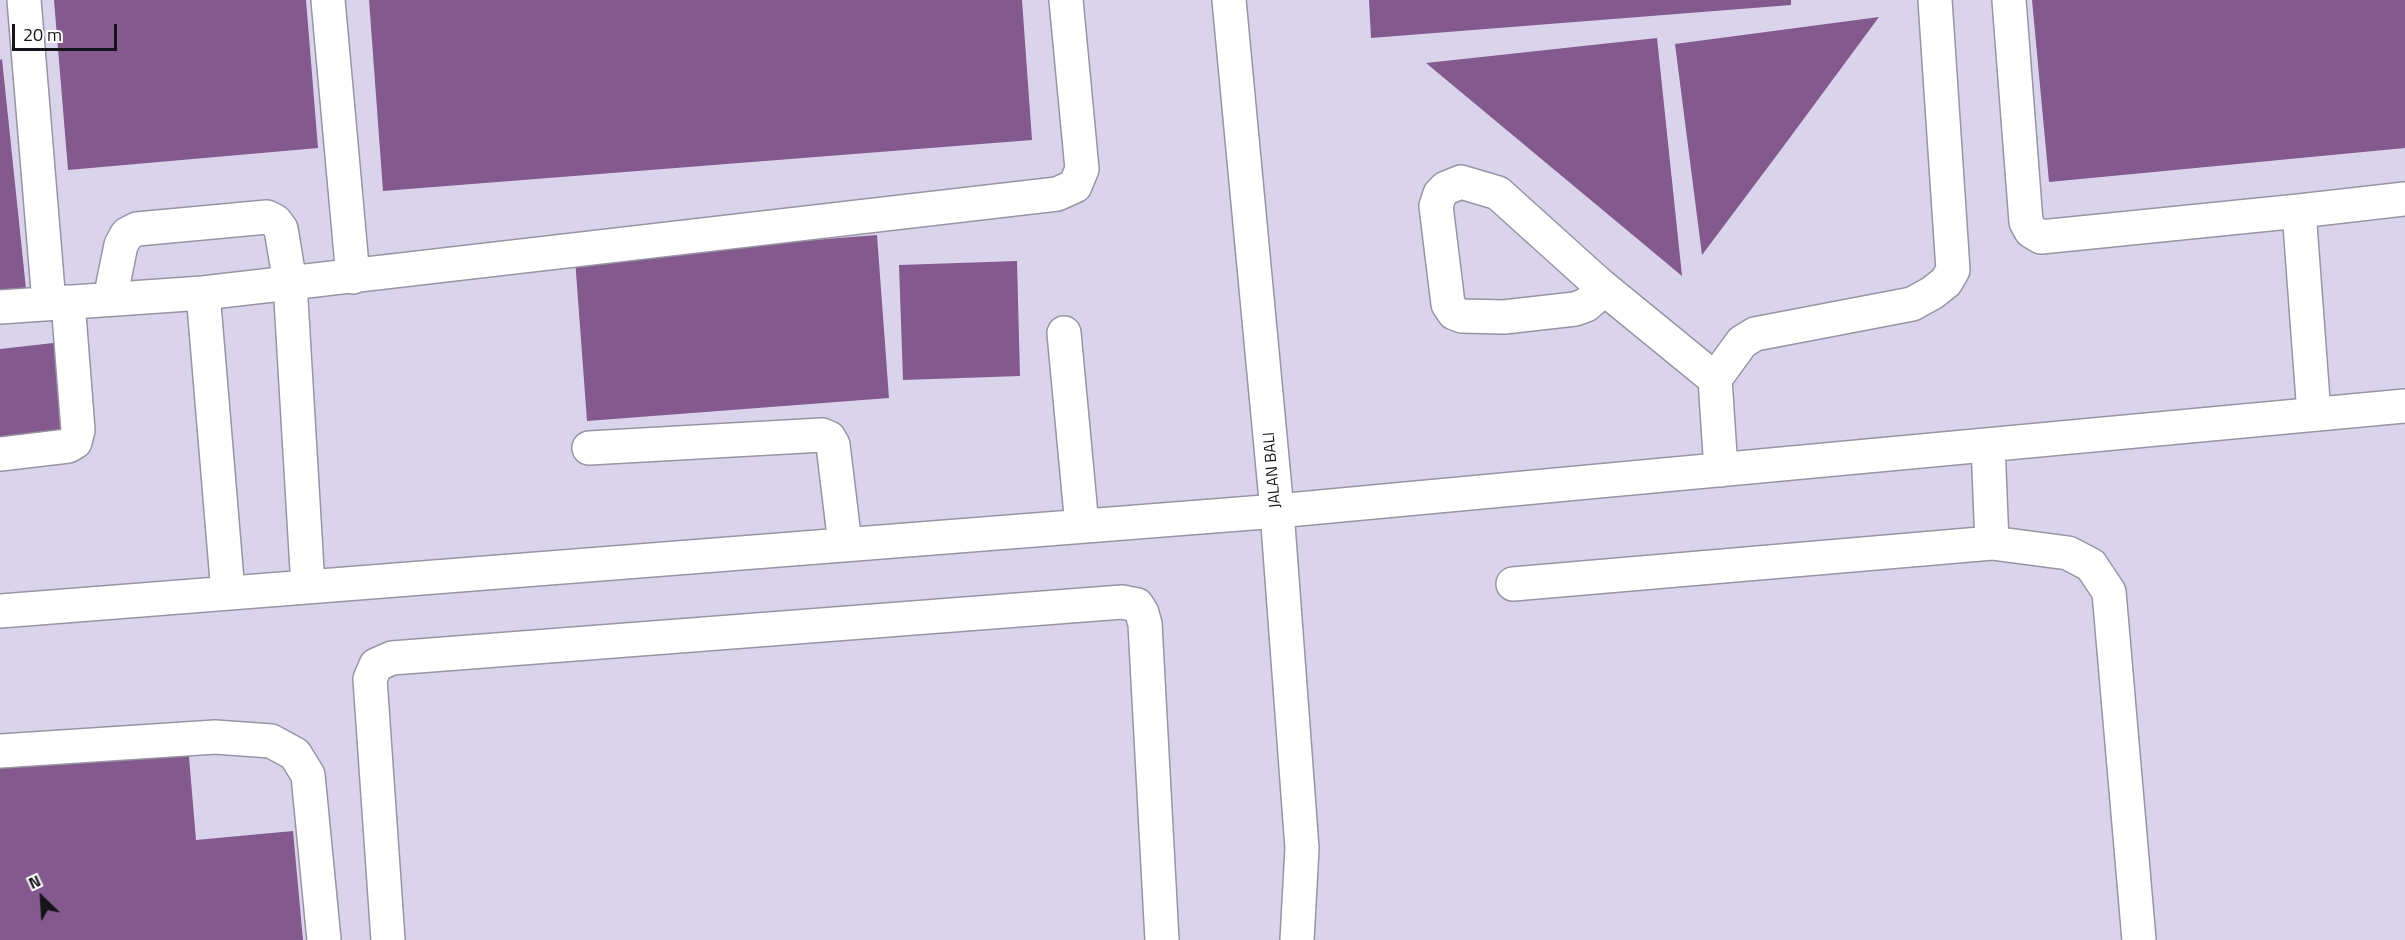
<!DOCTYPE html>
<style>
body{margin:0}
#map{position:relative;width:2405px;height:940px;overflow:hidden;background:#e3e0f1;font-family:"Titillium Web",sans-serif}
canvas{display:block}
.north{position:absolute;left:12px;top:868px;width:60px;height:60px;-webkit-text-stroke:4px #fff;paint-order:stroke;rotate:335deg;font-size:16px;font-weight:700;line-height:24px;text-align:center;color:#15141a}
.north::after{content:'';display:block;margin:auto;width:21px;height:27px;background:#15141a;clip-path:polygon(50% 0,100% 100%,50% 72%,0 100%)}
.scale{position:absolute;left:12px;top:24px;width:105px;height:27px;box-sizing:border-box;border:3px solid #15141a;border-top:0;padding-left:8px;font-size:18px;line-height:21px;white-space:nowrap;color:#15141a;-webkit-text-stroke:4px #fff;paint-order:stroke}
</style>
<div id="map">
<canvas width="2405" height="940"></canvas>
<div class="north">N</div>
<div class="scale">20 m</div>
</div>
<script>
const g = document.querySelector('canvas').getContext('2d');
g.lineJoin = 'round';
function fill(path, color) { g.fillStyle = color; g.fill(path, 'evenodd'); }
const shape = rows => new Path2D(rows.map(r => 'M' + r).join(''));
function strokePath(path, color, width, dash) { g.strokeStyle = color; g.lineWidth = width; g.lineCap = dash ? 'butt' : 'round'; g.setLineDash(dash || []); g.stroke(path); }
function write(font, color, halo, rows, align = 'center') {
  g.font = font + ' "Titillium Web",sans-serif'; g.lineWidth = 4.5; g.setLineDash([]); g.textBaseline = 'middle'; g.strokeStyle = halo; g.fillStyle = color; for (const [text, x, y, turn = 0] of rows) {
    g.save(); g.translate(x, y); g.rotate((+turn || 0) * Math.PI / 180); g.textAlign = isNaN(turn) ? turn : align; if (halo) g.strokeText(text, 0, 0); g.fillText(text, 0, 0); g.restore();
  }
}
const built = shape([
 [0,0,2405,0,2405,940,0,940]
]);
const building = shape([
 [54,0,306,0,318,148,68,170],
 [369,0,1022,0,1032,140,383,191],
 [1369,0,1791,0,1791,5,1371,38],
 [2032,0,2405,0,2405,148,2049,182],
 [1879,17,1780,151,1702,255,1675,44],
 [1657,38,1682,276,1426,63],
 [2,59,26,289,0,292,0,60],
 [877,235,889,398,587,421,575,259],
 [1017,261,1020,376,903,380,899,265],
 [62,342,73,440,0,449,0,349],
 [188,745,196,840,293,831,303,940,0,940,0,763]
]);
const minor = shape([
 [24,0,49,303],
 [328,0,353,277],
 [1229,0,1277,511,1302,848,1297,940],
 [2009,0,2026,222,2031,231,2041,237,2299,211],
 [1600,285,1594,298,1586,305,1575,309,1504,317,1462,316,1454,313,1448,304,1436,206,1440,194,1446,188,1461,182,1498,193,1600,285,1715,379],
 [203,293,228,593],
 [110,299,121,245,127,234,137,229,267,217,275,221,281,229,290,283,308,587],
 [0,307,203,293,1057,194,1075,186,1082,169,1066,0],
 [1064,333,1082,526],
 [2314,414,2299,211,2405,199],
 [589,448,822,435,829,438,833,445,845,544],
 [0,454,68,446,75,442,78,430,68,302],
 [1721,470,1715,379,1742,342,1755,334,1912,304,1932,293,1946,282,1953,270,1935,0],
 [1992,543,2068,553,2091,565,2109,592,2139,940],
 [1513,584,1992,543,1988,445],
 [0,611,1277,511,2405,406],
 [0,751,215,737,271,741,295,754,308,775,324,940],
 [388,940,370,679,376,665,392,658,1122,602,1137,605,1142,613,1145,624,1162,940]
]);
const streetNames = [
 ["JALAN BALI",1273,470,-95]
];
fill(built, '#d9d4ec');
fill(building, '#84598e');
strokePath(minor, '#9894a4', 36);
strokePath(minor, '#fff', 33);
write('16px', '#15141a', '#fff', streetNames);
</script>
